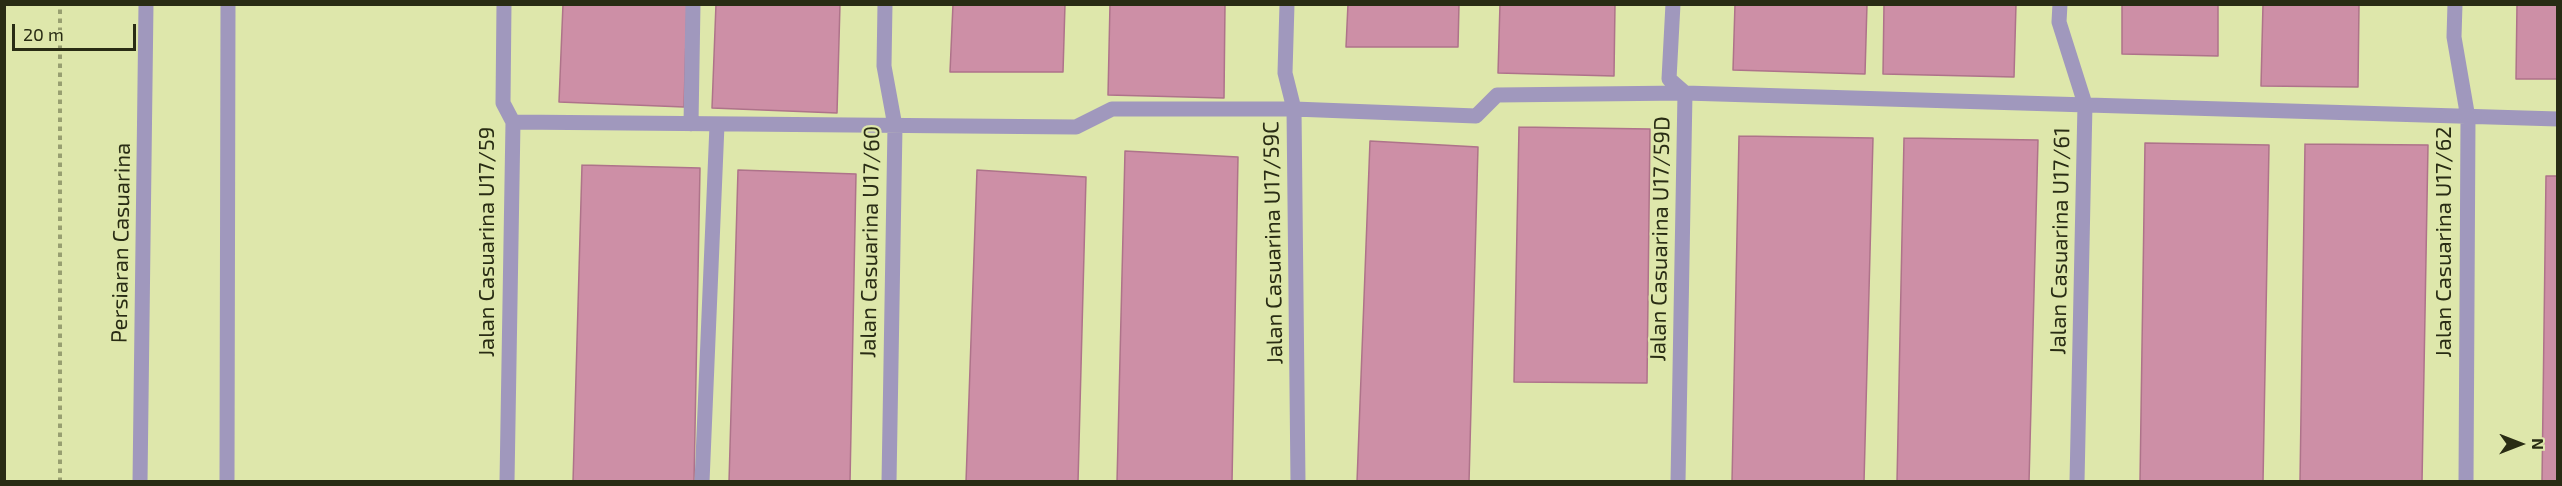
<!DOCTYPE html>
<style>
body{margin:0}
#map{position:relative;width:2562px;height:486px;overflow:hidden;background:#dee7ab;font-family:"Exo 2",sans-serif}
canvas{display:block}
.frame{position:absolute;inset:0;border:6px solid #292c14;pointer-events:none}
.north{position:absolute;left:2490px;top:414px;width:60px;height:60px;-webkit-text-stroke:4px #dee7ab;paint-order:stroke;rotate:90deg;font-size:16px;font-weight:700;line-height:24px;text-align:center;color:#292c14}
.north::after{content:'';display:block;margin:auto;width:21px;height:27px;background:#292c14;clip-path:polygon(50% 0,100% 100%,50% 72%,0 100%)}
.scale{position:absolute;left:12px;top:24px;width:124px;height:27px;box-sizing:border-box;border:3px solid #292c14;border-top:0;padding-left:8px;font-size:18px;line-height:21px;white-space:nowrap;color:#292c14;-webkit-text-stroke:4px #dee7ab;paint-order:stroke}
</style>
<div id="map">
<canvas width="2562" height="486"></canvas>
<div class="frame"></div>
<div class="north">N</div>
<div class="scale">20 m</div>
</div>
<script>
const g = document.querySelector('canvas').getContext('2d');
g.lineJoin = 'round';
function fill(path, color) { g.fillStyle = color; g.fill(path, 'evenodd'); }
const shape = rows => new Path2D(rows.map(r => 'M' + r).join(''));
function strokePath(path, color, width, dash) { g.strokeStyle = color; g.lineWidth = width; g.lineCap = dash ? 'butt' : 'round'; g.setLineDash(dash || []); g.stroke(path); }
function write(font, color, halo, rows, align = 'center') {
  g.font = font + ' "Exo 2",sans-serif'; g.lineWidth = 4.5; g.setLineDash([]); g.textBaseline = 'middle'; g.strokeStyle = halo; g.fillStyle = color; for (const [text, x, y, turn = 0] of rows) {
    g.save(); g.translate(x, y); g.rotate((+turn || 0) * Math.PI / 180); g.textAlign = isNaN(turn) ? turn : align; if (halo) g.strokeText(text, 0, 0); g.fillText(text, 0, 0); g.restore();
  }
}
const building = shape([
 [563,4,687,4,684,107,559,102,563,4],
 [716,4,840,4,837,113,712,108,716,4],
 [953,4,1065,4,1063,72,950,72,953,4],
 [1110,4,1225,4,1224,98,1108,95,1110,4],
 [1348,4,1459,4,1458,47,1346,47,1348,4],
 [1500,4,1615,4,1614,76,1498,73,1500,4],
 [1735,4,1867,4,1865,74,1733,70,1735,4],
 [1884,4,2016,4,2014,77,1883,74,1884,4],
 [2122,4,2218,4,2218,56,2122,54,2122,4],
 [2263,4,2359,4,2358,87,2261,86,2263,4],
 [2517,4,2558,4,2558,79,2516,79,2517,4],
 [1519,127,1650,129,1647,383,1514,382,1519,127],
 [1739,136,1873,138,1864,482,1732,482,1739,136],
 [1904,138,2038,140,2029,482,1897,482,1904,138],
 [1370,141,1478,147,1469,482,1357,482,1370,141],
 [2145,143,2269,145,2263,482,2140,482,2145,143],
 [2305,144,2428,145,2422,482,2300,482,2305,144],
 [1125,151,1238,157,1232,482,1117,482,1125,151],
 [582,165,700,168,694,482,573,482,582,165],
 [738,170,856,174,850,482,729,482,738,170],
 [977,170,1086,177,1078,482,966,482,977,170],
 [2546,176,2558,176,2558,482,2542,482,2546,176]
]);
const path = shape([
 [60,482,60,4]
]);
const minor = shape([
 [504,4,503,103,513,122,507,482],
 [885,4,884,66,895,126,889,482],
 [1287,4,1285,73,1294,109,1298,482],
 [1673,4,1669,79,1685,93,1678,482],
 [2060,4,2059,22,2085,104,2077,482],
 [2455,4,2454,37,2468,118,2466,482],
 [513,122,1076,127,1112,109,1294,109,1476,116,1497,95,1685,93,2558,119],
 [691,124,693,4],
 [140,482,146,4],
 [227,482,228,4],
 [702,482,717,125]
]);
const streetNames = [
 ["Jalan Casuarina U17/59D",1660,239,-89],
 ["Jalan Casuarina U17/61",2060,241,-89],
 ["Jalan Casuarina U17/59",487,242,-90],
 ["Jalan Casuarina U17/60",870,242,-89],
 ["Jalan Casuarina U17/62",2444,242,-90],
 ["Persiaran Casuarina",121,243,-89],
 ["Jalan Casuarina U17/59C",1273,243,-91]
];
fill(building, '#cd8fa6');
strokePath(building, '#ae738a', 1.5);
strokePath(path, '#989f71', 4, [4.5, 4.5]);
strokePath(minor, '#a098bd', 15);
write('22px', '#292c14', '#dee7ab', streetNames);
</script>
